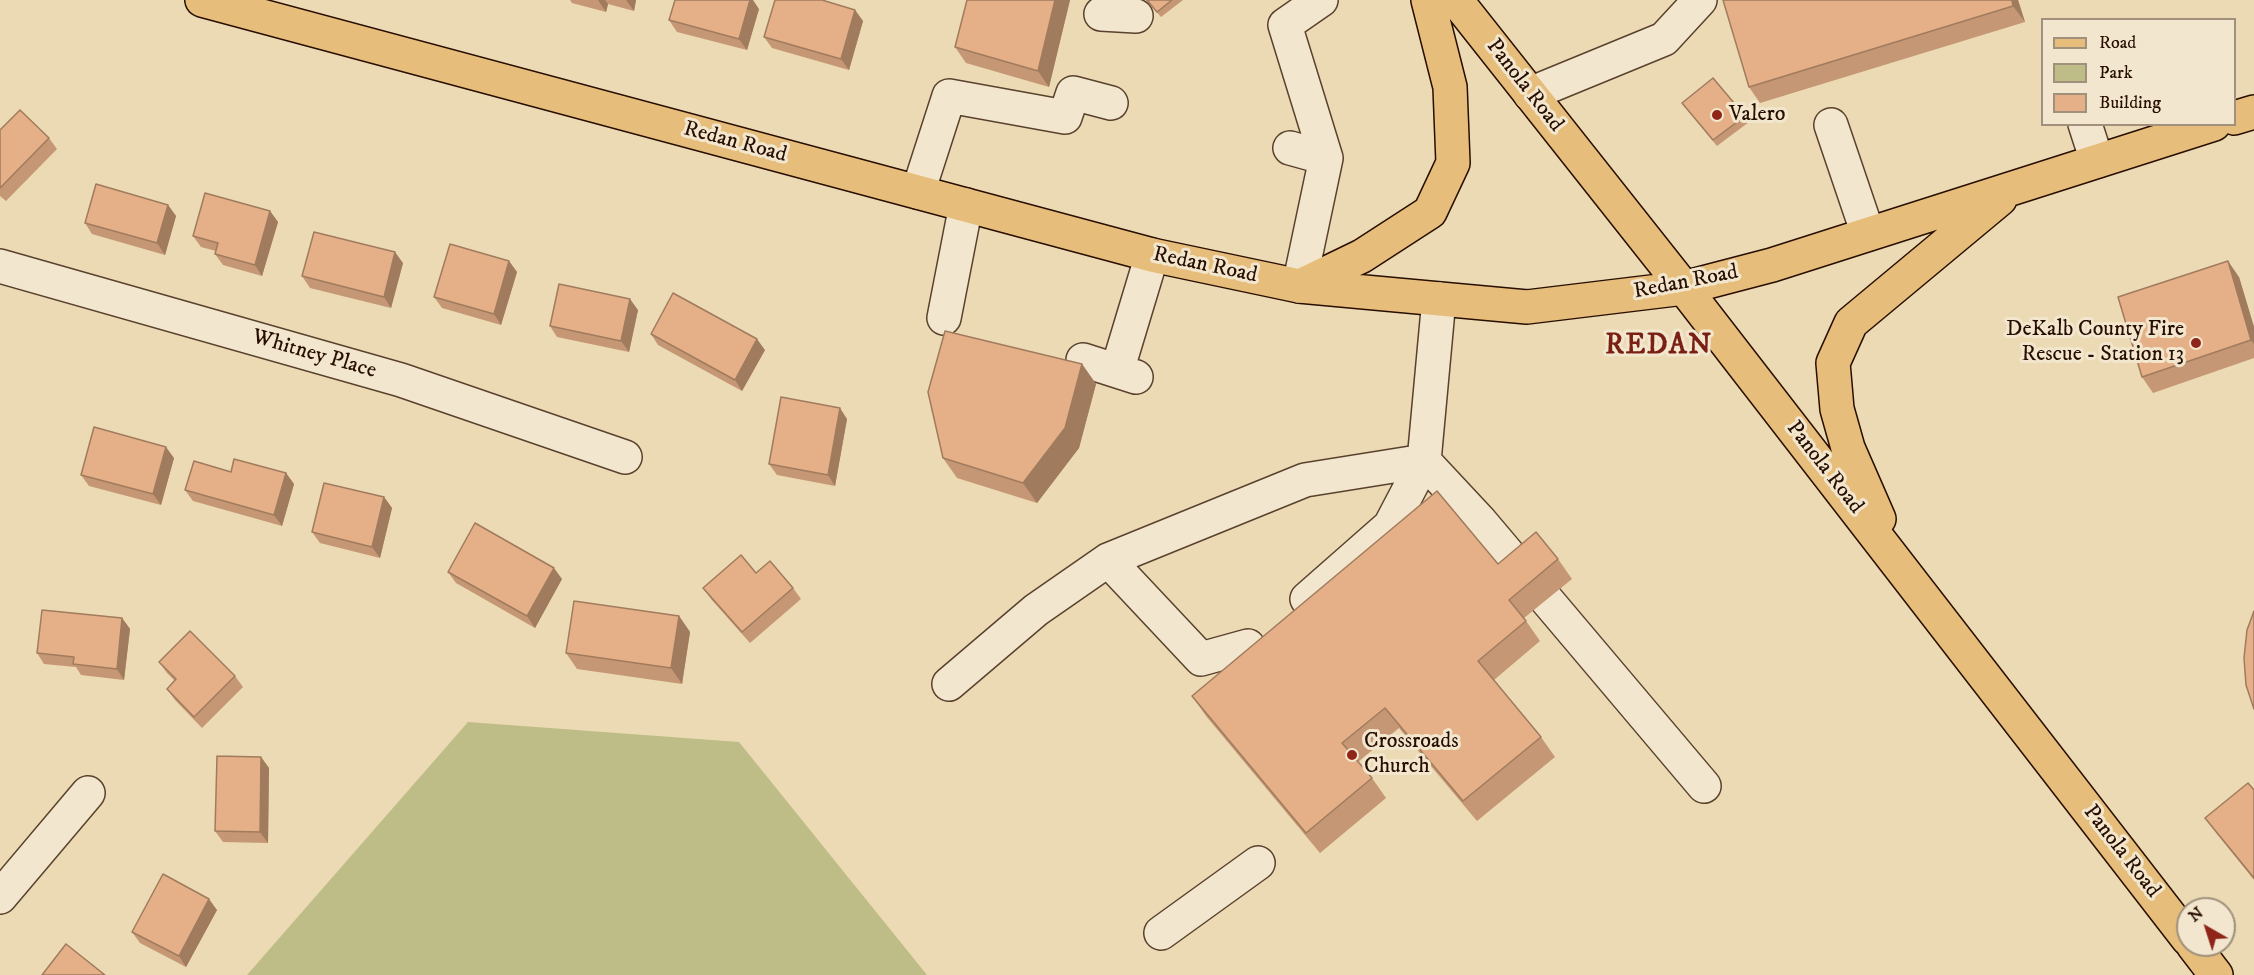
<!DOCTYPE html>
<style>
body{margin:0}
#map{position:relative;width:2254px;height:975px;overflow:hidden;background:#ebdab3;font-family:"IM FELL DW Pica",serif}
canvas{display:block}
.legend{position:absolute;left:2041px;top:18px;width:195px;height:108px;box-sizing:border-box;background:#f2e7ce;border:2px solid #a1907c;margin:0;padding:8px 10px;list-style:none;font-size:18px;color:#280e01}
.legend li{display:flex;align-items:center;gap:12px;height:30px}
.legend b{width:30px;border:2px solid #a1907c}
.north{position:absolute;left:2176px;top:897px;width:60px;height:60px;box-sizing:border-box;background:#f2e7ce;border:2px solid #a1907c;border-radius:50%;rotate:321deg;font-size:16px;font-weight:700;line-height:24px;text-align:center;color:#280e01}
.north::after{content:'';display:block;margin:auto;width:21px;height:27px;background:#8f2418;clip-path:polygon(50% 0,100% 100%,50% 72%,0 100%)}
</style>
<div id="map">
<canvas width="2254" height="975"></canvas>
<ul class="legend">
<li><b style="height:8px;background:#e6bd7a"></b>Road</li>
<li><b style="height:16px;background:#bebd88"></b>Park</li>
<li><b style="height:16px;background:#e5b087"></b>Building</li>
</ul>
<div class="north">N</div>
</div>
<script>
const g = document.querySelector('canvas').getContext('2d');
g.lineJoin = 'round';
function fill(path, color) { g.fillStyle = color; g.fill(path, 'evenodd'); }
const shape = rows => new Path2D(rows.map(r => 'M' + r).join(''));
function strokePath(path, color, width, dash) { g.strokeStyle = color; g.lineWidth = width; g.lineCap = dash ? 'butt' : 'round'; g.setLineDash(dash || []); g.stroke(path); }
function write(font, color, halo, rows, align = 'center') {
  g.font = font + ' "IM FELL DW Pica",serif'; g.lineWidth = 6; g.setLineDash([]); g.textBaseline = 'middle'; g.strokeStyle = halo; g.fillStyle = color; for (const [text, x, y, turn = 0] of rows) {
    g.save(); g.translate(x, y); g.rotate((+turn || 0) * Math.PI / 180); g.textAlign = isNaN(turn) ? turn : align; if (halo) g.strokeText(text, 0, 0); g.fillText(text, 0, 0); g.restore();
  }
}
const green = shape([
 [468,722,739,742,927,975,247,975]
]);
const minor = shape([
 [1321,0,1285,25,1326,158],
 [1101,14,1136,16],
 [1530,94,1664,39,1700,0],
 [2085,124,2097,161],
 [1831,125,1868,234],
 [1290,148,1326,158,1299,286],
 [918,192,949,96,1065,117,1073,93,1111,103],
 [0,266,401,380,625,457],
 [944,318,966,205],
 [1083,360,1136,377],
 [1117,371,1152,255],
 [1108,560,1201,659,1248,646],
 [1307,599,1390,526,1424,461,1480,521,1704,786],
 [949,684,1036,610,1108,560,1305,480,1424,461,1439,299],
 [0,897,88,793],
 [1161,933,1258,863]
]);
const major = shape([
 [202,0,1152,255,1299,286,1527,307,1684,288,1772,265,2214,124],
 [1456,0,1684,288,2188,939],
 [2234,118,2254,112],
 [1300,286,1362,256,1430,212,1453,163,1450,87,1428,0],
 [1879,519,1848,448,1837,409,1833,363,1851,323,2000,199],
 [2193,945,2216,975]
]);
const wall = shape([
 [570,0,636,0,634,11,608,4,606,12,572,3],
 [967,0,1070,0,1049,87,966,63,955,47],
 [1146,0,1183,0,1161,17],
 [2018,0,2025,22,1760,103,1749,87],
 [759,9,747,50,677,32,669,20],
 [855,10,863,21,849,70,772,48,764,37],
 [1682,103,1745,116,1749,122,1717,146],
 [0,130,49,138,57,149,6,201,0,196],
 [168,205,176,216,165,255,92,234,85,223],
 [270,211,278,222,262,276,223,265,215,254,216,251,201,247,193,236],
 [509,261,517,272,501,325,442,308,434,297],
 [403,263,391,308,310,288,302,276],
 [2239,277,2254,327,2254,358,2153,393,2142,377],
 [638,310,629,352,557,337,550,326],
 [651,334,765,350,742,391,658,345],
 [1082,364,1096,384,1079,448,1037,503,957,478,943,458],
 [847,419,835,486,777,475,769,464],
 [174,458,161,505,89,486,81,475],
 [231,472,286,473,294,484,282,526,193,501,185,490],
 [384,497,392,508,380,558,320,543,312,532],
 [1558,559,1572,579,1524,618,1540,641,1494,680,1541,737,1555,757,1477,821,1399,728,1358,762,1372,778,1386,798,1320,853,1206,716,1192,696,1498,564],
 [448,572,562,579,535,628,456,583],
 [756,573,793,588,801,599,750,643,711,599,703,588],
 [679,616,690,632,682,684,577,669,566,653],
 [122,618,130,629,124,680,81,675,76,667,44,664,37,653],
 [159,662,235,676,243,687,202,728,175,700,167,689,175,681,167,673],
 [261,757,269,768,268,843,223,842,215,831],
 [2254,790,2254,880,2217,834,2205,818],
 [217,910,186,967,140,943,132,932]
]);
const shadedWall = shape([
 [598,0,605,0,608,4,606,12],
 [626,0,636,0,634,11],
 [750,0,753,0,759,9,747,50,739,39],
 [1055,0,1070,0,1049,87,1038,71],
 [2012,0,2018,0,2025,22,2013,6],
 [855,10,863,21,849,70,841,59],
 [168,205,176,216,165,255,157,243],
 [270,211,278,222,262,276,255,265],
 [395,252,403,263,391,308,384,297],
 [509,261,517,272,501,325,494,314],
 [2228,261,2239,277,2254,327,2254,344,2251,340],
 [630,299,638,310,629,352,621,341],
 [757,339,765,350,742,391,735,380],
 [1082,364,1096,384,1079,448,1037,503,1023,483],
 [840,408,847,419,835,486,828,475],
 [166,447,174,458,161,505,153,494],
 [286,473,294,484,282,526,274,515],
 [384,497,392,508,380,558,372,547],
 [554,568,562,579,535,628,527,616],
 [679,616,690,632,682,684,671,668],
 [122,618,130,629,124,680,117,669],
 [261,757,269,768,268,843,260,832],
 [209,899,217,910,186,967,179,956]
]);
const building = shape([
 [675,0,750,0,739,39,669,20,675,0],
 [775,0,822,0,855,10,841,59,764,37,775,0],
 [967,0,1055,0,1038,71,955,47,967,0],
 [1147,0,1172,0,1157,12,1147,0],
 [1723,0,2012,0,2013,6,1749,87,1723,0],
 [1713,78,1745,116,1713,140,1682,103,1713,78],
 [20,110,49,138,0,188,0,130,20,110],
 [96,184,168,205,157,243,85,223,96,184],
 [205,193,270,211,255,265,215,254,218,243,193,236,205,193],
 [314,232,395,252,384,297,302,276,314,232],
 [450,244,509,261,494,314,434,297,450,244],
 [2228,261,2251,340,2142,377,2118,297,2228,261],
 [559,284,630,299,621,341,550,326,559,284],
 [673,293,757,339,735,380,651,334,673,293],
 [945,331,1082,364,1065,428,1023,483,943,458,928,392,945,331],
 [781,397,840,408,828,475,769,464,781,397],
 [94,427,166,447,153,494,81,475,94,427],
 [234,459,286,473,274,515,185,490,194,461,231,472,234,459],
 [324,483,384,497,372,547,312,532,324,483],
 [1437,491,1498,564,1536,532,1558,559,1509,600,1526,621,1478,661,1541,737,1463,801,1385,708,1342,743,1372,778,1306,833,1192,696,1437,491],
 [475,523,554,568,527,616,448,572,475,523],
 [741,555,756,573,770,561,793,588,742,632,703,588,741,555],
 [574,601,679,616,671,668,566,653,574,601],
 [42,610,122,618,117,669,73,664,74,657,37,653,42,610],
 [2254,611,2254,709,2246,685,2244,658,2247,630,2254,611],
 [190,631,235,676,194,717,167,689,176,679,159,662,190,631],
 [217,756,261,757,260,832,215,831,217,756],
 [2248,783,2254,790,2254,878,2205,818,2248,783],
 [163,874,209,899,179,956,132,932,163,874],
 [66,944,105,975,42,975,66,944]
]);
const markers = [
 [1717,115,6,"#8f2418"],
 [2196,343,6,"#8f2418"],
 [1352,755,6,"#8f2418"]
];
const streetNames = [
 ["Panola Road",1524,86,52],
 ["Redan Road",735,143,15],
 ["Redan Road",1205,266,12],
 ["Redan Road",1686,283,-11],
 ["Whitney Place",314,355,16],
 ["Panola Road",1824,468,52],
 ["Panola Road",2121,852,52]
];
const poiNames = [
 ["Valero",1729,115],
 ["DeKalb County Fire",2184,330,"right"],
 ["Rescue - Station 13",2184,355,"right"],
 ["Crossroads",1364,742],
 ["Church",1364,767]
];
const districtNames = [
 ["REDAN",1659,347]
];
fill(green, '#bebd88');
strokePath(minor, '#59412e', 36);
strokePath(major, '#280e01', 36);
strokePath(minor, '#f2e7ce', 33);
strokePath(major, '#e6bd7a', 33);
fill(wall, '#c59774');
fill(shadedWall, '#a07b5e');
fill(building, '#e5b087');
strokePath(building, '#a07b5e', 1.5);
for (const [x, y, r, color] of markers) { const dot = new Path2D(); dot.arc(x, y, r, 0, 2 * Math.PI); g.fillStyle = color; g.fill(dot); strokePath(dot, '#f2e7ce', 2); }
write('22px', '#280e01', '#f2e7ce', streetNames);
write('22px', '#280e01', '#f2e7ce', poiNames, 'left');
g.letterSpacing = '1.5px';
write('bold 28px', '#7a1f14', '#f2e7ce', districtNames);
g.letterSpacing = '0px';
</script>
